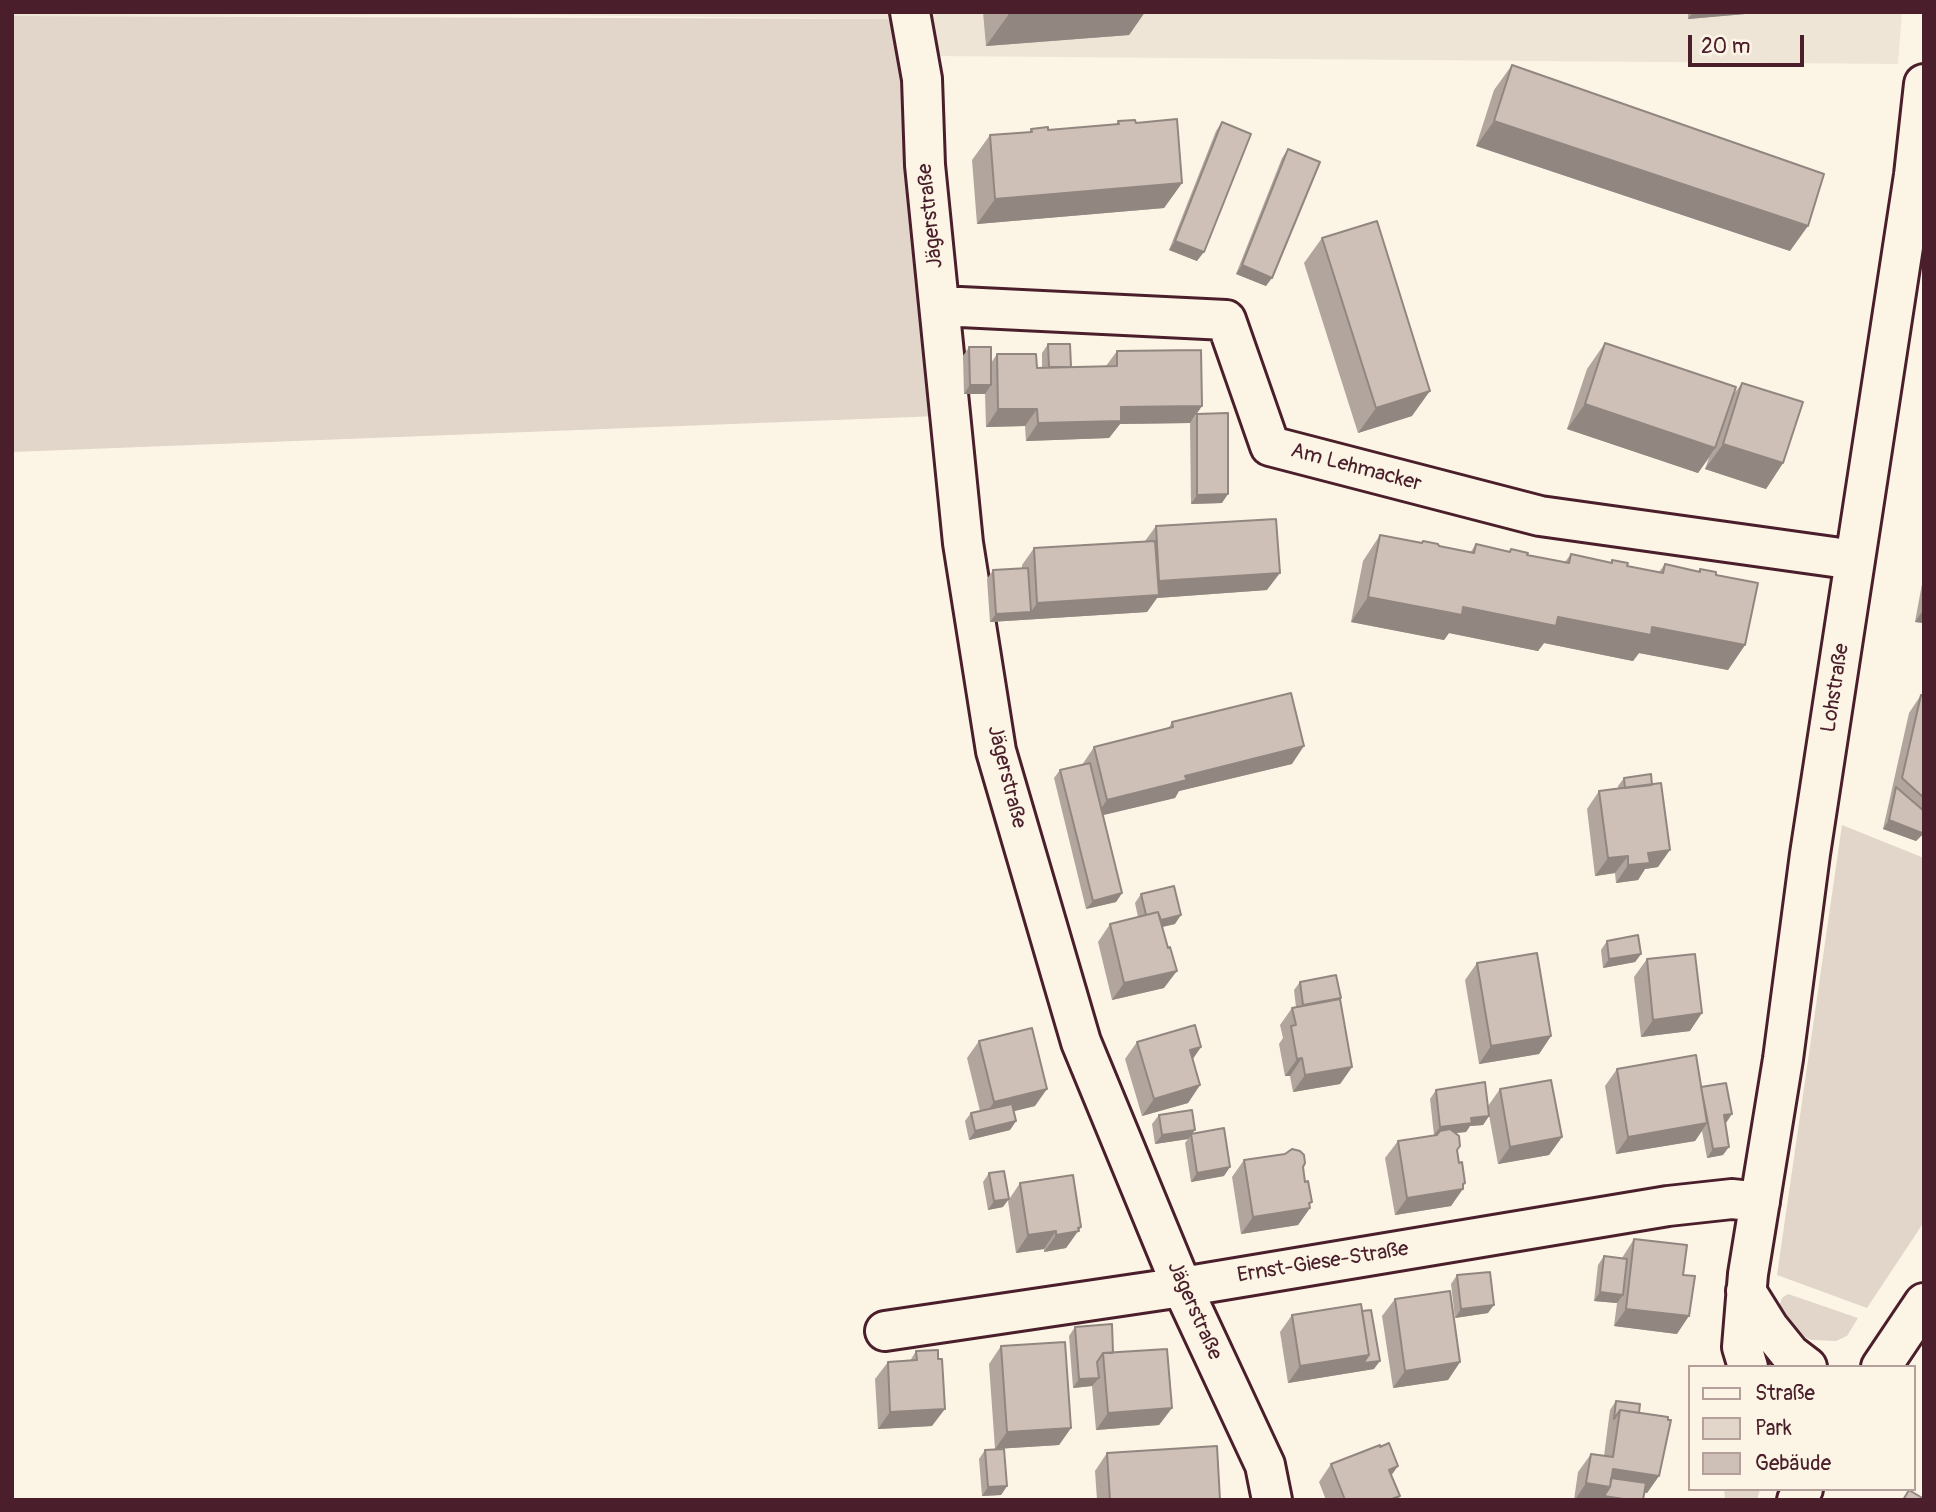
<!DOCTYPE html>
<meta charset="utf-8">
<style>
body{margin:0}
#map{position:relative;width:1936px;height:1512px;overflow:hidden;background:#fcf5e5;font-family:Pangolin,sans-serif}
canvas{display:block}
.frame{position:absolute;inset:0;border:14px solid #4a1f2b;pointer-events:none}
.legend{position:absolute;left:1688px;top:1365px;width:228px;height:126px;box-sizing:border-box;background:#fcf5e5;border:2px solid #b59f9b;margin:0;padding:9px 12px;list-style:none;font-size:21px;color:#4a1f2b}
.legend li{display:flex;align-items:center;gap:14px;height:35px}
.legend b{width:35px;border:2px solid #b59f9b}
.scale{position:absolute;left:1688px;top:35px;width:116px;height:32px;box-sizing:border-box;border:4px solid #4a1f2b;border-top:0;padding-left:9px;font-size:21px;line-height:24px;white-space:nowrap;color:#4a1f2b;-webkit-text-stroke:5px #fcf5e5;paint-order:stroke}
</style>
<div id="map">
<canvas width="1936" height="1512"></canvas>
<div class="frame"></div>
<ul class="legend">
<li><b style="height:9px;background:#fcf5e5"></b>Straße</li>
<li><b style="height:19px;background:#e2d5ca"></b>Park</li>
<li><b style="height:19px;background:#cfc0b7"></b>Gebäude</li>
</ul>
<div class="scale">20 m</div>
</div>
<script>
const g = document.querySelector('canvas').getContext('2d');
g.lineJoin = 'round';
function fill(path, color) { g.fillStyle = color; g.fill(path, 'evenodd'); }
const shape = rows => new Path2D(rows.map(r => 'M' + r).join(''));
function strokePath(path, color, width, dash) { g.strokeStyle = color; g.lineWidth = width; g.lineCap = dash ? 'butt' : 'round'; g.setLineDash(dash || []); g.stroke(path); }
function write(font, color, halo, rows, align = 'center') {
  g.font = font + ' Pangolin,sans-serif'; g.lineWidth = 7; g.setLineDash([]); g.textBaseline = 'middle'; g.strokeStyle = halo; g.fillStyle = color; for (const [text, x, y, turn = 0] of rows) {
    g.save(); g.translate(x, y); g.rotate((+turn || 0) * Math.PI / 180); g.textAlign = isNaN(turn) ? turn : align; if (halo) g.strokeText(text, 0, 0); g.fillText(text, 0, 0); g.restore();
  }
}
const built = shape([
 [12,12,901,12,902,19,538,15,12,16],
 [929,12,1902,12,1898,64,934,56]
]);
const green = shape([
 [12,16,902,19,938,416,12,452],
 [1842,825,1924,858,1924,1222,1867,1308,1777,1275],
 [1788,1294,1858,1318,1847,1336,1836,1341,1811,1340,1798,1334,1778,1310,1782,1298],
 [1724,1489,1760,1489,1757,1500,1725,1500]
]);
const street = shape([
 [910,12,922,79,925,165,963,543,996,751,1081,1042,1182,1287,1265,1465,1272,1500],
 [940,306,1226,320,1270,446,1540,516,1855,560],
 [1746,1291,1769,1328,1790,1354,1807,1367],
 [885,1331,1182,1287,1668,1206,1732,1199,1760,1202],
 [1748,1367,1742,1347,1748,1274,1783,1059,1810,854,1914,175,1924,84]
]);
const secondary = shape([
 [1881,1367,1924,1303],
 [1797,1500,1803,1489]
]);
const wall = shape([
 [983,12,1145,12,1129,35,986,46],
 [1688,12,1768,12,1688,19],
 [1512,65,1790,251,1476,146,1494,90],
 [1118,121,1136,123,1182,183,1164,208,977,224,972,160,990,135,1029,132,1031,129,1048,130,1116,124],
 [1222,122,1197,261,1169,250,1216,131],
 [1288,149,1266,286,1236,274,1282,158],
 [1322,238,1412,416,1358,433,1304,263],
 [1605,343,1733,395,1742,383,1783,463,1766,489,1705,469,1709,458,1698,473,1567,429,1587,369],
 [1048,344,1071,367,1106,366,1117,351,1202,406,1190,423,1120,424,1109,438,1026,441,1025,426,986,427,985,393,964,394,963,356,969,347,991,363,997,354,1037,368,1042,367,1042,353],
 [1197,414,1222,503,1191,504,1190,423],
 [1156,526,1267,590,1157,598,1147,612,990,622,987,579,993,570,1022,568,1022,565,1034,548,1145,541],
 [1380,535,1421,543,1423,541,1439,546,1470,553,1476,544,1509,551,1511,549,1527,555,1565,562,1571,554,1610,563,1612,560,1627,566,1659,572,1665,564,1698,571,1700,569,1716,575,1745,645,1728,670,1639,653,1633,661,1544,643,1538,651,1449,633,1444,640,1351,622,1363,561],
 [1924,573,1924,623,1915,622],
 [1921,695,1924,696,1924,833,1916,841,1883,829,1909,713],
 [1172,722,1292,764,1179,791,1175,798,1103,815,1122,893,1116,902,1086,909,1054,778,1060,770,1082,765,1094,747,1168,729],
 [1624,778,1658,867,1645,869,1638,880,1616,883,1615,873,1595,876,1587,809,1599,791,1618,789,1618,786],
 [1141,894,1175,924,1162,927,1164,988,1112,1000,1098,942,1110,924,1138,917,1135,903],
 [1607,941,1641,954,1635,962,1603,968,1601,950],
 [1647,959,1690,1031,1641,1037,1634,977],
 [1477,963,1551,1036,1539,1054,1479,1064,1465,980],
 [1300,982,1340,999,1352,1067,1340,1084,1293,1092,1290,1076,1285,1076,1279,1044,1283,1038,1280,1025,1292,1008,1296,1007,1294,990],
 [979,1041,1035,1106,1014,1111,1016,1121,1010,1130,969,1140,965,1121,971,1113,980,1111,967,1058],
 [1137,1042,1201,1047,1193,1059,1200,1085,1188,1103,1142,1116,1125,1059],
 [1617,1069,1701,1087,1726,1123,1723,1155,1707,1158,1702,1131,1695,1141,1616,1154,1605,1086],
 [1500,1089,1562,1137,1549,1155,1498,1164,1489,1115,1489,1116,1483,1125,1470,1126,1466,1132,1455,1133,1463,1187,1451,1206,1395,1215,1385,1158,1398,1141,1434,1135,1430,1099,1436,1090,1488,1106],
 [1159,1115,1192,1134,1224,1176,1191,1182,1185,1143,1188,1139,1155,1144,1152,1124],
 [1244,1160,1303,1167,1310,1208,1298,1225,1241,1234,1232,1177],
 [989,1173,1003,1207,988,1210,983,1182],
 [1020,1183,1081,1227,1066,1248,1044,1252,1044,1249,1016,1253,1008,1201],
 [1634,1239,1683,1275,1677,1334,1614,1326,1617,1303,1594,1301,1598,1265,1604,1256,1622,1258],
 [1457,1275,1488,1313,1455,1318,1451,1284],
 [1395,1299,1460,1362,1448,1380,1393,1388,1382,1316],
 [1292,1315,1374,1369,1288,1383,1280,1332],
 [1075,1327,1113,1353,1172,1408,1159,1425,1096,1430,1092,1386,1073,1388,1069,1336],
 [1001,1346,1071,1428,1059,1445,995,1449,989,1364],
 [916,1351,932,1426,878,1429,875,1379,888,1362,910,1361],
 [1616,1401,1639,1413,1659,1476,1647,1493,1644,1492,1643,1500,1574,1500,1578,1472,1591,1454,1604,1456,1610,1410],
 [985,1450,1007,1486,1001,1495,982,1496,979,1459],
 [1107,1453,1220,1500,1097,1500,1095,1471],
 [1331,1464,1392,1476,1400,1496,1397,1500,1326,1500,1319,1482]
]);
const shadedWall = shape([
 [1029,12,1145,12,1129,35,986,46,1009,14],
 [1693,12,1768,12,1688,19],
 [1494,121,1808,226,1790,251,1476,146],
 [1182,183,1164,208,977,224,995,199],
 [1175,241,1204,252,1197,261,1169,250],
 [1242,265,1272,278,1266,286,1236,274],
 [970,385,991,385,985,394,964,394],
 [1430,391,1412,416,1358,433,1376,408],
 [1585,404,1715,448,1698,473,1567,429],
 [1202,406,1190,423,1120,424,1109,438,1026,441,1038,423,1121,407],
 [998,409,1037,409,1025,426,986,427],
 [1723,444,1783,463,1766,489,1705,469],
 [1228,494,1222,503,1191,504,1197,495],
 [1280,573,1267,590,1157,598,1147,612,990,622,996,614,1031,612,1037,603,1149,596,1159,581],
 [1368,597,1652,627,1745,645,1728,670,1639,653,1633,661,1544,643,1538,651,1449,633,1444,640,1351,622],
 [1924,609,1924,623,1915,622],
 [1304,746,1292,764,1179,791,1175,798,1095,817,1107,800,1185,776],
 [1889,820,1924,831,1924,833,1916,841,1883,829],
 [1670,850,1658,867,1645,869,1638,880,1616,883,1628,865,1648,853],
 [1628,856,1615,873,1595,876,1608,858],
 [1122,893,1116,902,1086,909,1093,901],
 [1181,915,1175,924,1149,930,1155,921],
 [1641,954,1635,962,1603,968,1609,959],
 [1177,971,1164,988,1112,1000,1124,983],
 [1702,1013,1690,1031,1641,1037,1653,1020],
 [1551,1036,1539,1054,1479,1064,1491,1046],
 [1201,1047,1189,1064,1190,1050],
 [1302,1058,1290,1076,1285,1076,1297,1059],
 [1352,1067,1340,1084,1293,1092,1305,1075],
 [1200,1085,1188,1103,1142,1116,1154,1099],
 [1047,1089,1035,1106,982,1119,994,1102],
 [1732,1114,1726,1123,1718,1124,1724,1115],
 [1489,1116,1483,1125,1470,1126,1466,1132,1434,1135,1440,1127,1471,1118],
 [1707,1118,1703,1124,1707,1123,1695,1141,1616,1154,1628,1137],
 [1016,1121,1010,1130,969,1140,975,1131],
 [1195,1130,1188,1139,1155,1144,1162,1135],
 [1562,1137,1549,1155,1498,1164,1510,1147],
 [1729,1147,1723,1155,1707,1158,1713,1149],
 [1230,1167,1224,1176,1191,1182,1197,1173],
 [1465,1183,1461,1189,1463,1189,1451,1206,1395,1215,1407,1198],
 [1009,1199,1003,1207,988,1210,994,1201],
 [1312,1202,1307,1208,1310,1208,1298,1225,1241,1234,1253,1217],
 [1081,1227,1066,1248,1044,1252,1056,1235],
 [1056,1231,1044,1249,1016,1253,1028,1235],
 [1600,1292,1623,1295,1617,1303,1594,1301],
 [1494,1305,1488,1313,1455,1318,1461,1309],
 [1626,1309,1689,1316,1677,1334,1614,1326],
 [1369,1355,1380,1361,1374,1369,1288,1383,1300,1366],
 [1460,1362,1448,1380,1393,1388,1405,1371],
 [1099,1378,1092,1386,1073,1388,1079,1379],
 [1172,1408,1159,1425,1096,1430,1108,1413],
 [945,1409,932,1426,878,1429,890,1412],
 [1071,1428,1059,1445,995,1449,1007,1432],
 [1398,1466,1386,1483,1389,1470],
 [1613,1469,1659,1476,1647,1493,1606,1487,1610,1487,1630,1500,1575,1500,1586,1483],
 [1007,1486,1001,1495,982,1496,988,1487]
]);
const building = shape([
 [1009,12,1029,12,1009,14,1009,12],
 [1512,65,1824,174,1808,226,1494,121,1512,65],
 [1177,119,1182,183,995,199,990,135,1032,132,1031,129,1048,127,1048,130,1119,124,1118,121,1135,120,1136,123,1177,119],
 [1222,122,1251,134,1204,252,1175,241,1222,122],
 [1288,149,1320,162,1272,278,1242,265,1288,149],
 [1377,221,1430,391,1376,408,1322,238,1377,221],
 [1605,343,1736,387,1715,448,1585,404,1605,343],
 [1048,344,1070,344,1071,367,1049,367,1048,344],
 [969,347,991,347,991,385,970,385,969,347],
 [1201,350,1202,406,1121,407,1121,421,1038,423,1037,409,998,409,997,354,1036,354,1037,368,1117,366,1117,351,1201,350],
 [1742,383,1803,402,1783,463,1723,444,1742,383],
 [1228,413,1228,494,1197,495,1197,414,1228,413],
 [1276,519,1280,573,1159,581,1156,526,1276,519],
 [1380,535,1422,543,1423,541,1438,544,1439,546,1474,553,1476,544,1510,552,1511,549,1528,553,1527,555,1569,563,1571,554,1612,563,1612,560,1628,563,1627,566,1663,573,1665,564,1700,572,1700,569,1716,572,1716,575,1758,583,1745,645,1652,627,1651,635,1558,617,1556,626,1463,607,1462,615,1368,597,1380,535],
 [1155,541,1159,595,1037,603,1034,548,1155,541],
 [1028,568,1031,612,996,614,993,570,1028,568],
 [1291,693,1304,746,1185,776,1187,780,1107,800,1094,747,1173,727,1172,722,1291,693],
 [1921,695,1924,696,1924,798,1902,778,1921,695],
 [1090,763,1122,893,1093,901,1060,770,1090,763],
 [1651,774,1652,785,1625,788,1624,778,1651,774],
 [1661,783,1670,850,1648,853,1650,863,1628,865,1628,856,1608,858,1599,791,1661,783],
 [1896,787,1924,811,1924,831,1922,833,1889,820,1896,787],
 [1174,886,1181,915,1161,920,1158,912,1146,915,1141,894,1174,886],
 [1158,912,1168,948,1170,947,1177,971,1124,983,1110,924,1158,912],
 [1638,935,1641,954,1609,959,1607,941,1638,935],
 [1537,953,1551,1036,1491,1046,1477,963,1537,953],
 [1695,954,1702,1013,1653,1020,1647,959,1695,954],
 [1336,975,1341,998,1303,1005,1300,982,1336,975],
 [1340,999,1352,1067,1305,1075,1302,1058,1297,1059,1291,1026,1296,1025,1292,1008,1340,999],
 [1195,1025,1201,1047,1190,1050,1200,1085,1154,1099,1137,1042,1195,1025],
 [1032,1028,1047,1089,994,1102,979,1041,1032,1028],
 [1696,1055,1707,1123,1628,1137,1617,1069,1696,1055],
 [1551,1080,1562,1137,1510,1147,1500,1089,1551,1080],
 [1485,1082,1489,1116,1471,1118,1472,1123,1440,1127,1436,1090,1485,1082],
 [1726,1083,1732,1114,1724,1115,1729,1147,1713,1149,1701,1087,1726,1083],
 [1012,1104,1016,1121,975,1131,971,1113,1012,1104],
 [1192,1110,1195,1130,1162,1135,1159,1115,1192,1110],
 [1224,1128,1230,1167,1197,1173,1191,1134,1224,1128],
 [1450,1129,1459,1136,1460,1146,1457,1150,1459,1163,1462,1162,1465,1183,1463,1184,1463,1189,1407,1198,1398,1141,1437,1135,1440,1131,1450,1129],
 [1292,1149,1300,1151,1304,1155,1305,1163,1303,1167,1305,1182,1308,1181,1312,1202,1309,1203,1310,1208,1253,1217,1244,1160,1285,1154,1292,1149],
 [1004,1171,1009,1199,994,1201,989,1173,1004,1171],
 [1073,1175,1081,1227,1078,1228,1079,1231,1056,1235,1056,1231,1028,1235,1020,1183,1073,1175],
 [1634,1239,1687,1245,1683,1275,1695,1276,1689,1316,1626,1309,1634,1239],
 [1604,1256,1627,1259,1623,1295,1600,1292,1604,1256],
 [1490,1272,1494,1305,1461,1309,1457,1275,1490,1272],
 [1450,1291,1460,1362,1405,1371,1395,1299,1450,1291],
 [1361,1304,1369,1355,1300,1366,1292,1315,1361,1304],
 [1371,1310,1380,1361,1363,1363,1369,1355,1362,1311,1371,1310],
 [1112,1324,1113,1353,1103,1353,1097,1362,1099,1378,1079,1379,1075,1327,1112,1324],
 [1065,1342,1071,1428,1007,1432,1001,1346,1065,1342],
 [1167,1349,1172,1408,1108,1413,1103,1353,1167,1349],
 [938,1350,938,1359,942,1359,945,1409,890,1412,888,1362,917,1360,916,1351,938,1350],
 [1616,1401,1640,1404,1639,1413,1620,1410,1614,1419,1616,1401],
 [1620,1410,1668,1417,1668,1420,1671,1420,1659,1476,1613,1469,1610,1487,1586,1483,1591,1454,1613,1457,1620,1410],
 [1389,1443,1398,1466,1389,1470,1400,1496,1389,1500,1345,1500,1331,1464,1380,1445,1380,1447,1389,1443],
 [1217,1446,1220,1500,1110,1500,1107,1453,1217,1446],
 [1004,1449,1007,1486,988,1487,985,1450,1004,1449],
 [1611,1478,1646,1483,1643,1500,1630,1500,1604,1496,1610,1487,1611,1478],
 [1909,1490,1924,1499,1924,1500,1903,1500,1909,1490]
]);
const streetNames = [
 ["Jägerstraße",931,216,-96],
 ["Am Lehmacker",1356,468,15],
 ["Lohstraße",1836,688,-81],
 ["Jägerstraße",1006,777,76],
 ["Ernst-Giese-Straße",1323,1263,-9],
 ["Jägerstraße",1194,1311,66]
];
fill(built, '#eee5d7');
fill(green, '#e2d5ca');
strokePath(street, '#4a1f2b', 44);
strokePath(secondary, '#4a1f2b', 44);
strokePath(street, '#fcf5e5', 38);
strokePath(secondary, '#fcf5e5', 38);
fill(wall, '#b2a59d');
fill(shadedWall, '#918680');
fill(building, '#cfc0b7');
strokePath(building, '#918680', 2);
write('21px', '#4a1f2b', '#fcf5e5', streetNames);
</script>
